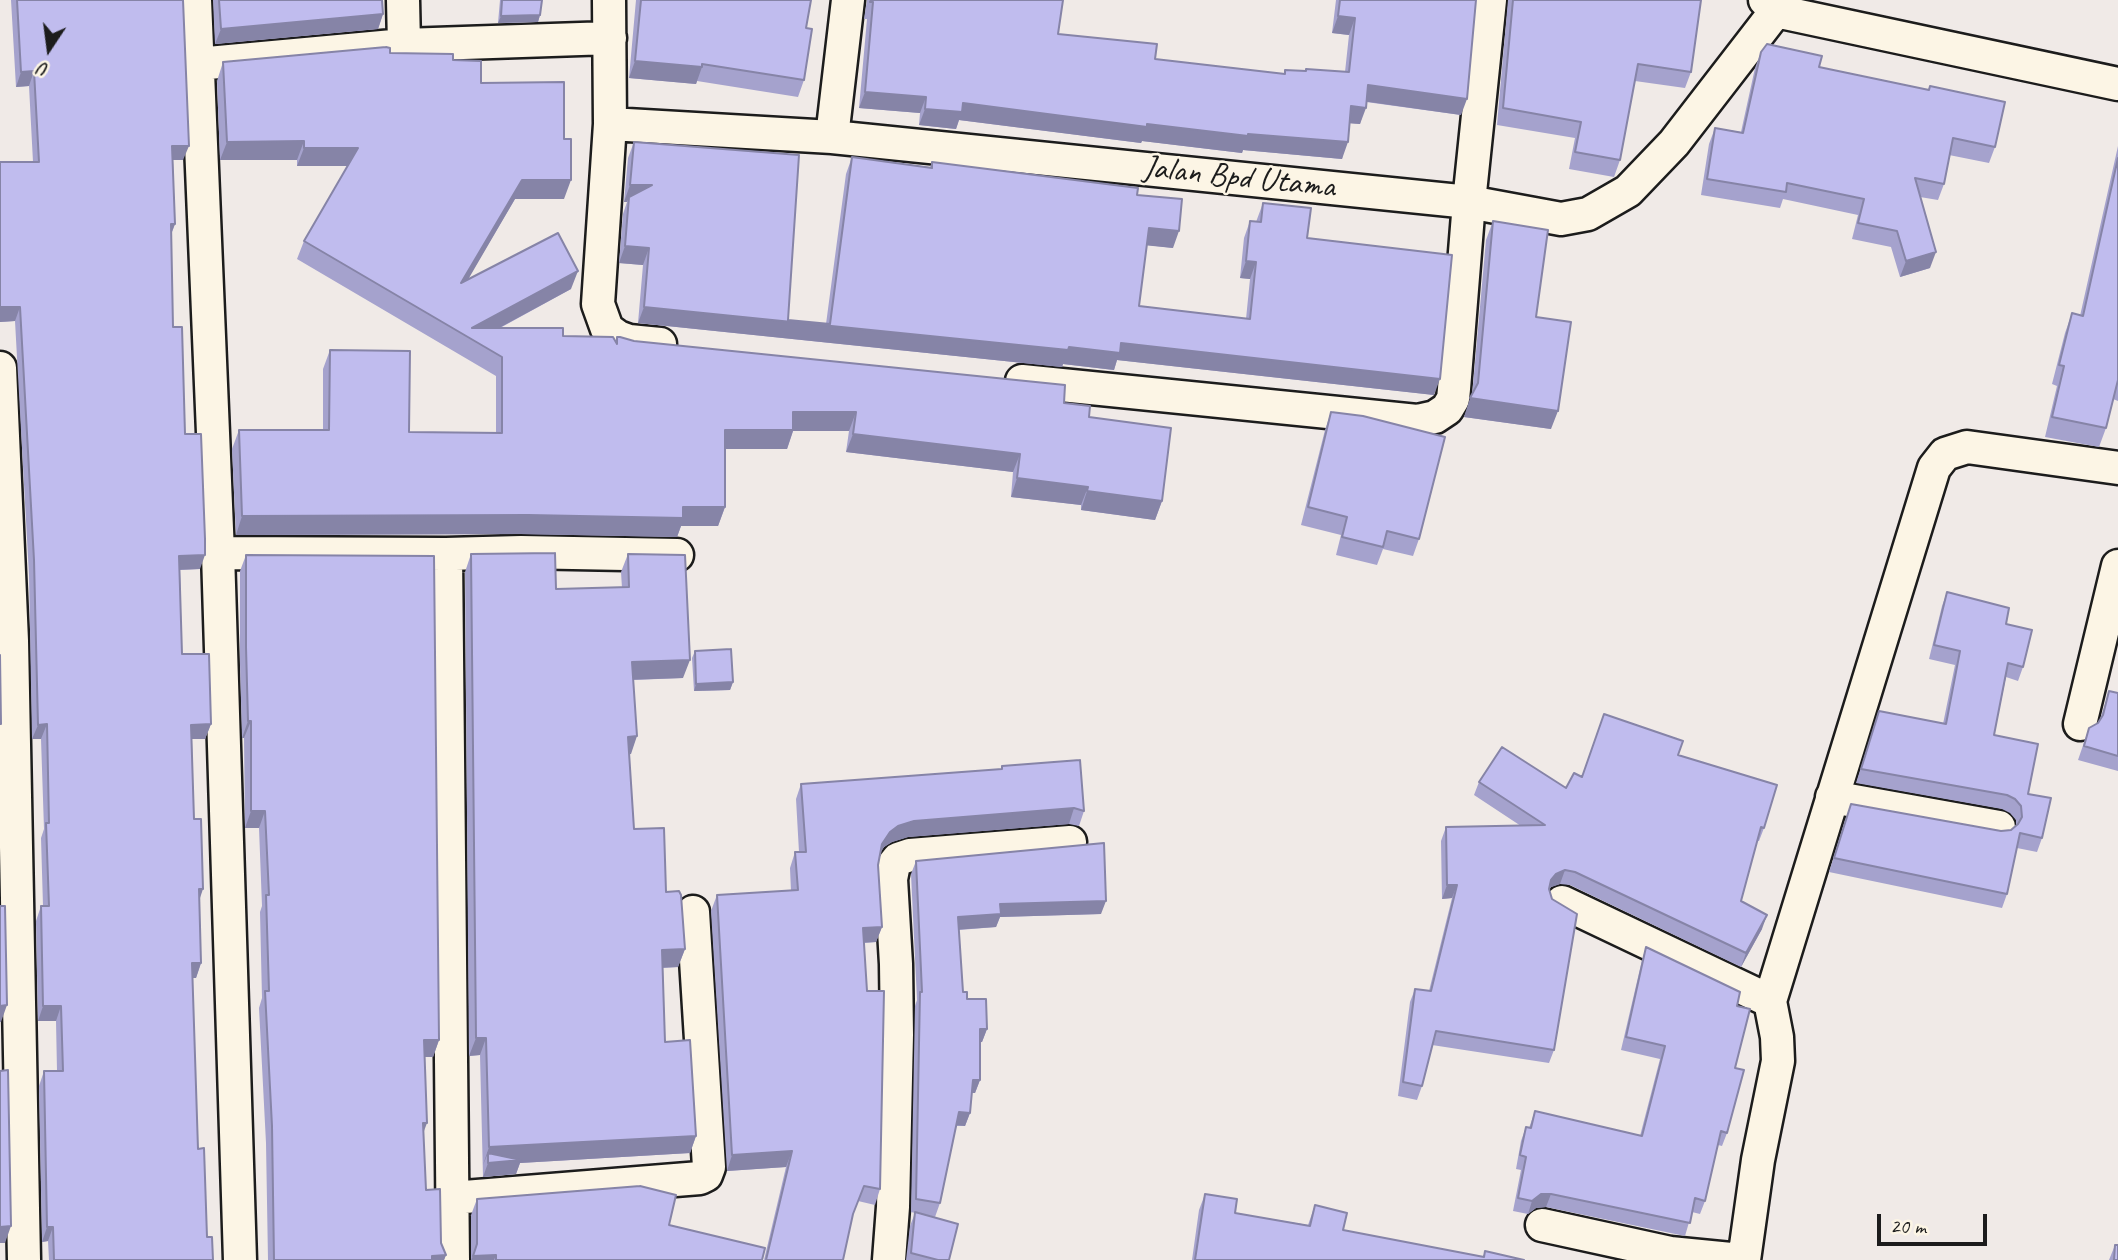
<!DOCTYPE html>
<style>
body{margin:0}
#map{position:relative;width:2118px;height:1260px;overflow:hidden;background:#f0eae7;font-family:Caveat,sans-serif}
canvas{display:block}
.north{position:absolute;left:14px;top:14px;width:70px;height:70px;-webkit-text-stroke:5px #fcf5e5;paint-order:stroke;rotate:193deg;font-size:19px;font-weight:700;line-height:28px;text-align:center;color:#1c1c1c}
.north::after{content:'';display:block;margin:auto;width:24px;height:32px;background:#1c1c1c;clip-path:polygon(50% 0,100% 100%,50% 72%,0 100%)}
.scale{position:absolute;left:1877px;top:1214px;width:110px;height:32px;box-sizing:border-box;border:4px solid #1c1c1c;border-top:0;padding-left:9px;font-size:21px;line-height:24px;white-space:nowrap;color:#1c1c1c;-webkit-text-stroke:5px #fcf5e5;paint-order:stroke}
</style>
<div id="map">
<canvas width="2118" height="1260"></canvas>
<div class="north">U</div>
<div class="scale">20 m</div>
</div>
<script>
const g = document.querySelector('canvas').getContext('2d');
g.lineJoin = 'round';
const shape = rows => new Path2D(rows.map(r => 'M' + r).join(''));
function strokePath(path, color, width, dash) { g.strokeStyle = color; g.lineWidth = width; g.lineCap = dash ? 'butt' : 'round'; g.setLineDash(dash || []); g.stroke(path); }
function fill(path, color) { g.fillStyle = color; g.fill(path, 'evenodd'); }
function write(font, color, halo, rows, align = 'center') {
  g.font = font + ' Caveat,sans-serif'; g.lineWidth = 5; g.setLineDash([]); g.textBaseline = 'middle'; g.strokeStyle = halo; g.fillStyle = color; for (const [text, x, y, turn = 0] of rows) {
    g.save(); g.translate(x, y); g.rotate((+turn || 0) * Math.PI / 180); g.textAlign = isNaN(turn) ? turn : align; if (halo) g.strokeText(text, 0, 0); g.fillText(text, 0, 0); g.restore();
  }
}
const minor = shape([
 [195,0,218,553,240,1260],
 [403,0,404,45],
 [609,0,610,124,598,304,607,329,618,337,629,341,660,344],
 [1765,0,1776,11,2118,84],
 [197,64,404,45,610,38],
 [610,124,832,137,1469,202,1561,219,1588,214,1628,191,1674,143,1776,11],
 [832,137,848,0],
 [0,368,12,641,24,1260],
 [1022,381,1417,421,1435,417,1447,409,1453,399,1454,389,1469,202,1490,0],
 [218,553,446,554,521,552,677,555],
 [446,554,453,1260],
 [2080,724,2118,566],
 [1832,797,1999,827],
 [1562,902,1770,1001],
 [452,1198,700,1178,706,1175,709,1167,693,912],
 [1542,1225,1670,1253,1741,1260],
 [889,1260,893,1207,897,1035,896,964,891,879,894,864,898,859,910,855,1070,842],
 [1744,1260,1758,1160,1778,1061,1777,1037,1770,1001,1934,468,1945,454,1967,447,2118,468]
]);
const wall = shape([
 [11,0,183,0,183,160,173,160,175,224,171,235,173,327,200,569,180,570,182,654,211,724,205,739,192,739,194,819,199,900,201,963,196,978,192,978,198,1149,207,1237,213,1260,49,1260,48,1241,42,1242,39,1086,44,1071,57,1071,56,1021,38,1021,36,921,41,906,43,906,41,838,44,829,41,739,32,739,29,575,15,321,0,322,0,162,33,162,29,86,16,87],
 [213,0,382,0,383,14,378,29,215,44],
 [500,0,542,0,540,15,538,22,498,23],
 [636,0,811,0,806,28,804,80,798,97,697,81,696,84,629,78],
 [867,0,1063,0,1058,34,1155,59,1284,74,1285,70,1305,71,1306,69,1345,72,1349,35,1332,33,1336,0,1476,0,1461,115,1366,102,1360,124,1350,123,1342,159,1243,150,1242,153,1142,141,1141,143,959,120,956,129,919,125,920,113,859,108,867,19,864,19],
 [1508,0,1701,0,1691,72,1685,88,1635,81,1620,160,1614,177,1569,169,1575,138,1497,125],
 [1761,52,1819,67,1995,147,1989,163,1949,155,1944,184,1938,200,1920,197,1930,268,1900,277,1891,247,1852,239,1858,215,1783,199,1780,208,1701,195,1709,144,1715,128,1741,132,1755,68],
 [390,53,453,60,481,83,564,199,515,199,467,280,571,289,500,328,615,342,617,337,634,341,1064,403,1089,417,1162,501,1155,520,1081,510,1081,505,1011,497,1013,472,846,452,849,431,793,431,787,449,725,449,725,507,718,526,681,526,677,537,521,534,236,535,232,449,239,430,323,430,323,369,330,350,409,432,496,433,496,376,297,259,304,241,348,166,297,166,297,160,220,160,217,81,223,62],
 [634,142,788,320,826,324,846,174,852,157,930,167,932,162,1137,195,1173,248,1147,245,1139,306,1246,319,1250,279,1240,278,1244,238,1250,221,1256,222,1263,203,1307,238,1434,395,1117,360,1114,370,1063,364,1062,367,638,323,643,265,619,263,623,214,627,202,624,202,628,158],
 [2118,146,2118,401,2113,399,2106,428,2099,447,2045,437,2057,386,2052,384,2065,333,2072,313,2080,316],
 [1493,221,1536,317,1551,429,1464,417,1472,396,1486,240],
 [1331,412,1419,539,1413,556,1383,549,1377,565,1336,555,1341,535,1301,525,1325,430],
 [471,554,556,589,622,588,621,572,628,554,683,678,633,680,631,754,629,754,634,829,666,892,685,949,678,967,663,968,665,1042,696,1136,690,1153,520,1163,516,1174,483,1177,480,1055,469,1056,465,572],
 [246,555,439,1040,433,1057,424,1057,423,1134,426,1190,441,1243,446,1255,444,1260,268,1260,266,1143,259,1008,262,998,260,912,262,906,259,828,245,828,244,738,242,738,240,664,240,571],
 [1947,592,2006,624,2023,667,2018,681,2006,677,1994,735,2028,794,2042,838,2037,852,2017,848,2007,894,2002,908,1829,872,1851,804,2001,831,2011,830,2016,826,2016,820,2010,813,2002,809,1856,783,1879,711,1943,724,1955,665,1929,659,1942,606],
 [695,651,733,682,730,690,694,691,692,658],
 [2109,691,2118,693,2118,771,2078,760,2089,728,2098,723,2100,720],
 [1678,755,1764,828,1759,841,1757,841,1741,901,1762,929,1741,967,1570,885,1560,884,1551,887,1549,890,1554,1050,1549,1063,1432,1045,1422,1086,1417,1100,1398,1096,1410,1002,1415,989,1429,991,1452,898,1442,899,1441,841,1446,827,1521,826,1474,795,1479,782,1566,788,1582,777],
 [1002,766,1084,811,1079,826,1069,824,908,837,892,842,884,847,880,853,878,865,882,927,876,942,864,943,880,1189,875,1205,858,1201,853,1214,843,1260,764,1260,786,1167,727,1171,711,911,717,895,791,891,790,868,795,852,799,852,796,799,801,784,1001,769],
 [916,861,1101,914,1000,917,996,927,959,930,963,992,987,1029,982,1042,980,1042,980,1080,975,1093,972,1093,970,1113,965,1126,956,1126,940,1203,935,1217,919,1213,949,1260,906,1260,910,1226,915,1213,911,1212,915,1006,917,1000,911,874],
 [1646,947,1737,1006,1735,1068,1727,1133,1722,1146,1718,1145,1705,1201,1700,1214,1692,1212,1685,1236,1546,1207,1536,1208,1528,1214,1513,1211,1521,1170,1516,1169,1521,1141,1526,1127,1529,1128,1535,1111,1640,1136,1660,1059,1621,1050,1642,960],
 [1205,1194,1235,1213,1308,1225,1315,1205,1343,1230,1483,1257,1485,1251,1524,1260,1192,1260,1199,1210],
 [477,1199,669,1225,762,1260,471,1260,471,1215],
 [2115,1245,2118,1260,2109,1260]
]);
const shadedWall = shape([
 [383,14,378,29,215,44,221,29],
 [540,15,538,22,498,23,501,16],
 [1338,16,1355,18,1349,35,1332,33],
 [635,61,702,67,696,84,629,78],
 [34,71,29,86,16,87,21,72],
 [1368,85,1467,99,1461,115,1362,101],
 [865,92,926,97,920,113,859,108],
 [963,103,1147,124,1348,142,1342,159,1243,150,1242,153,1142,141,1141,143,959,120,956,129,919,125,925,109],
 [1351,106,1366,108,1360,124,1345,123],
 [304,141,297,160,220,160,227,142],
 [172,146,189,146,183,160,167,160],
 [304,148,358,148,352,166,297,166],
 [522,180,571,180,564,199,515,199,455,302,461,283],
 [630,185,652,185,629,197,627,202,624,202],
 [171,224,175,224,169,239],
 [1149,228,1179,231,1173,248,1143,245],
 [625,246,649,248,643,265,619,263],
 [1936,252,1930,268,1900,277,1906,261],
 [1246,261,1256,262,1250,279,1240,278],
 [578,271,571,289,475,341,472,328],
 [0,307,20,307,15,321,0,322],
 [644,307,1069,347,1121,343,1440,379,1434,395,1117,360,1114,370,1063,364,1062,367,638,323],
 [1470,398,1558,411,1551,429,1464,417],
 [793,412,856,412,849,431,793,431,787,449,719,449,725,430],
 [853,434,1020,454,1013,472,846,452],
 [1017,478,1088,487,1081,505,1011,497],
 [1087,491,1162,501,1155,520,1081,510],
 [683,507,725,507,718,526,681,526,677,537,521,534,236,535,242,516],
 [205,555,200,569,174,570,179,556],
 [690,660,683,678,625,680,632,662],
 [733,682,730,690,694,691,696,684],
 [248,721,251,721,244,738,242,738],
 [47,724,41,739,32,739,38,725],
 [211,724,205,739,186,739,191,725],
 [637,736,631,754,621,755,628,737],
 [1074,808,1069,824,908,837,892,842,884,847,876,860,882,844,890,832,898,826,914,821],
 [251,811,265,811,259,828,245,828],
 [1565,870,1560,884,1551,887,1546,894,1551,880,1556,874],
 [1447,885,1457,885,1452,898,1442,899],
 [199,889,203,889,198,904],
 [1106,901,1101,914,1000,917,996,927,953,930,958,917,1000,904],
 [1767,915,1762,929,1741,967,1746,953],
 [882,927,876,942,857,943,863,928],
 [685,949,678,967,655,968,662,950],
 [192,963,201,963,196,978,186,978],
 [7,1005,1,1022,0,1022,0,1006],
 [43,1006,61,1006,56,1021,38,1021],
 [980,1029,987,1029,982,1042,975,1043],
 [476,1038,486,1038,480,1055,469,1056],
 [424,1040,439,1040,433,1057,418,1057],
 [973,1080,980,1080,975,1093,969,1093],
 [959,1112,970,1113,965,1126,954,1125],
 [423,1123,427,1123,421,1139],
 [696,1136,690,1153,520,1163,516,1174,483,1177,488,1163,488,1153,483,1165,489,1147],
 [792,1151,786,1167,727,1171,732,1155],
 [1541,1194,1551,1194,1546,1207,1536,1208,1528,1214,1532,1201],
 [11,1226,5,1243,0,1243,0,1227],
 [47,1227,53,1227,48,1241,42,1242],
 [446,1255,444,1260,430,1260,432,1256],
 [496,1255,494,1260,471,1260,473,1256]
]);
const building = shape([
 [17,0,183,0,189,146,172,146,175,224,171,224,173,327,182,327,185,434,201,434,205,539,205,555,179,556,182,654,209,654,211,724,191,725,194,819,201,819,203,889,199,889,201,963,192,963,198,1149,204,1148,207,1237,212,1237,213,1260,54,1260,53,1227,47,1227,44,1071,63,1071,61,1006,43,1006,41,906,49,906,46,823,49,823,47,724,38,725,34,560,20,307,0,307,0,162,39,162,34,71,21,72,17,0],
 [219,0,382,0,383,14,221,29,219,0],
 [502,0,542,0,540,15,501,16,502,0],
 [641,0,811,0,806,28,812,29,804,80,702,64,702,67,635,61,641,0],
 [871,0,1063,0,1058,34,1157,44,1155,59,1285,74,1285,70,1306,71,1306,69,1349,72,1355,18,1338,16,1340,0,1476,0,1467,99,1368,85,1366,108,1351,106,1348,142,1248,134,1248,136,1147,124,1147,127,963,103,962,112,925,109,926,97,865,92,873,2,870,2,871,0],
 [1513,0,1701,0,1691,72,1638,64,1620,160,1575,152,1581,122,1503,108,1513,0],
 [1767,44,1822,56,1819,67,1929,90,1930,86,2005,102,1995,147,1953,138,1944,184,1915,178,1936,252,1906,261,1897,231,1858,223,1864,199,1787,183,1786,192,1707,179,1715,128,1743,133,1761,52,1767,44],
 [386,47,390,48,390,53,453,54,453,60,481,61,481,83,564,82,564,139,571,139,571,180,522,180,461,283,558,233,578,271,472,328,563,328,563,336,613,337,617,344,617,337,620,337,634,341,1065,385,1064,403,1090,406,1089,417,1171,428,1162,501,1087,491,1088,487,1017,478,1020,454,853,434,856,412,793,412,793,430,725,430,725,507,683,507,683,518,528,515,242,516,239,430,329,430,330,350,410,351,409,432,502,433,502,357,304,241,358,148,304,148,304,141,227,142,223,62,386,47],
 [634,142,799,155,788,320,830,324,852,157,932,168,932,162,1138,188,1137,195,1182,199,1179,231,1149,228,1139,306,1250,319,1256,262,1246,261,1250,221,1261,222,1263,203,1311,208,1307,238,1452,255,1440,379,1121,343,1120,353,1069,347,1068,350,644,307,649,248,625,246,627,221,629,197,652,185,630,185,634,142],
 [2118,158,2118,380,2106,428,2052,417,2064,366,2059,365,2072,313,2083,316,2118,158],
 [1493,221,1548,230,1536,317,1571,322,1558,411,1470,398,1478,383,1493,221],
 [1331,412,1363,416,1445,437,1419,539,1387,531,1383,547,1342,537,1347,517,1308,507,1331,412],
 [555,553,556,589,629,587,628,554,685,555,690,660,632,662,637,736,628,737,634,829,664,828,666,892,679,891,681,895,685,949,662,950,665,1042,690,1040,696,1136,489,1147,486,1038,476,1038,471,554,555,553],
 [246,555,434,556,439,1040,424,1040,427,1123,423,1123,426,1190,440,1189,441,1243,446,1255,432,1256,432,1260,274,1260,272,1126,265,991,269,991,266,895,269,895,265,811,251,811,251,721,248,721,246,647,246,555],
 [1947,592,2009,608,2006,624,2032,630,2023,667,2008,663,1994,735,2038,744,2028,794,2051,798,2042,838,2020,833,2007,894,1834,858,1851,804,2001,831,2011,830,2018,824,2022,817,2021,806,2015,799,2007,795,1861,769,1879,711,1946,724,1960,651,1934,645,1947,592],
 [731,649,733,682,696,684,695,651,731,649],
 [0,655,1,724,0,724,0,655],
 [2109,691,2118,693,2118,756,2084,746,2089,728,2098,723,2103,715,2109,691],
 [1604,714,1683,741,1678,755,1777,785,1764,828,1761,827,1741,901,1767,915,1746,953,1575,872,1565,870,1556,874,1551,880,1549,889,1552,899,1577,914,1554,1050,1436,1031,1422,1086,1403,1082,1415,989,1431,991,1457,885,1447,885,1446,827,1545,825,1479,782,1502,747,1566,788,1574,773,1582,777,1604,714],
 [1080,760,1084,811,1074,808,914,821,898,826,890,832,882,844,878,865,882,927,863,928,867,991,884,991,880,1189,864,1186,853,1214,843,1260,766,1260,792,1151,732,1155,717,895,798,890,795,852,806,852,801,784,1002,769,1002,766,1080,760],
 [1104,843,1106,901,1000,904,1001,914,958,917,963,992,967,992,967,999,986,999,987,1029,980,1029,980,1080,973,1080,970,1113,959,1112,940,1203,916,1199,920,992,922,992,916,861,1104,843],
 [0,906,5,906,7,1005,0,1006,0,906],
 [1646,947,1740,992,1737,1006,1750,1009,1735,1068,1744,1070,1727,1133,1721,1131,1705,1201,1695,1198,1690,1223,1551,1194,1541,1194,1532,1201,1518,1198,1526,1157,1520,1155,1526,1127,1531,1128,1535,1111,1642,1136,1665,1046,1626,1037,1646,947],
 [8,1070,11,1226,0,1227,0,1071,8,1070],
 [488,1153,521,1160,488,1163,488,1153],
 [640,1186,676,1195,669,1225,765,1248,762,1260,496,1260,496,1255,473,1256,477,1244,477,1199,640,1186],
 [1205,1194,1237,1199,1235,1213,1310,1226,1315,1205,1347,1213,1343,1230,1484,1257,1485,1251,1524,1260,1195,1260,1205,1194],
 [915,1212,958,1224,949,1260,938,1260,911,1253,915,1212],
 [2115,1245,2118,1245,2118,1260,2114,1260,2115,1245]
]);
const streetNames = [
 ["Jalan Bpd Utama",1239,178,6]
];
strokePath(minor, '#1c1c1c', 37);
strokePath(minor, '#fcf5e5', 32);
fill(wall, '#a5a2cd');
fill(shadedWall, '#8684a7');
fill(building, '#c0bcee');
strokePath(building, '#8684a7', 2);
write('33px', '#1c1c1c', '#fcf5e5', streetNames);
</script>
